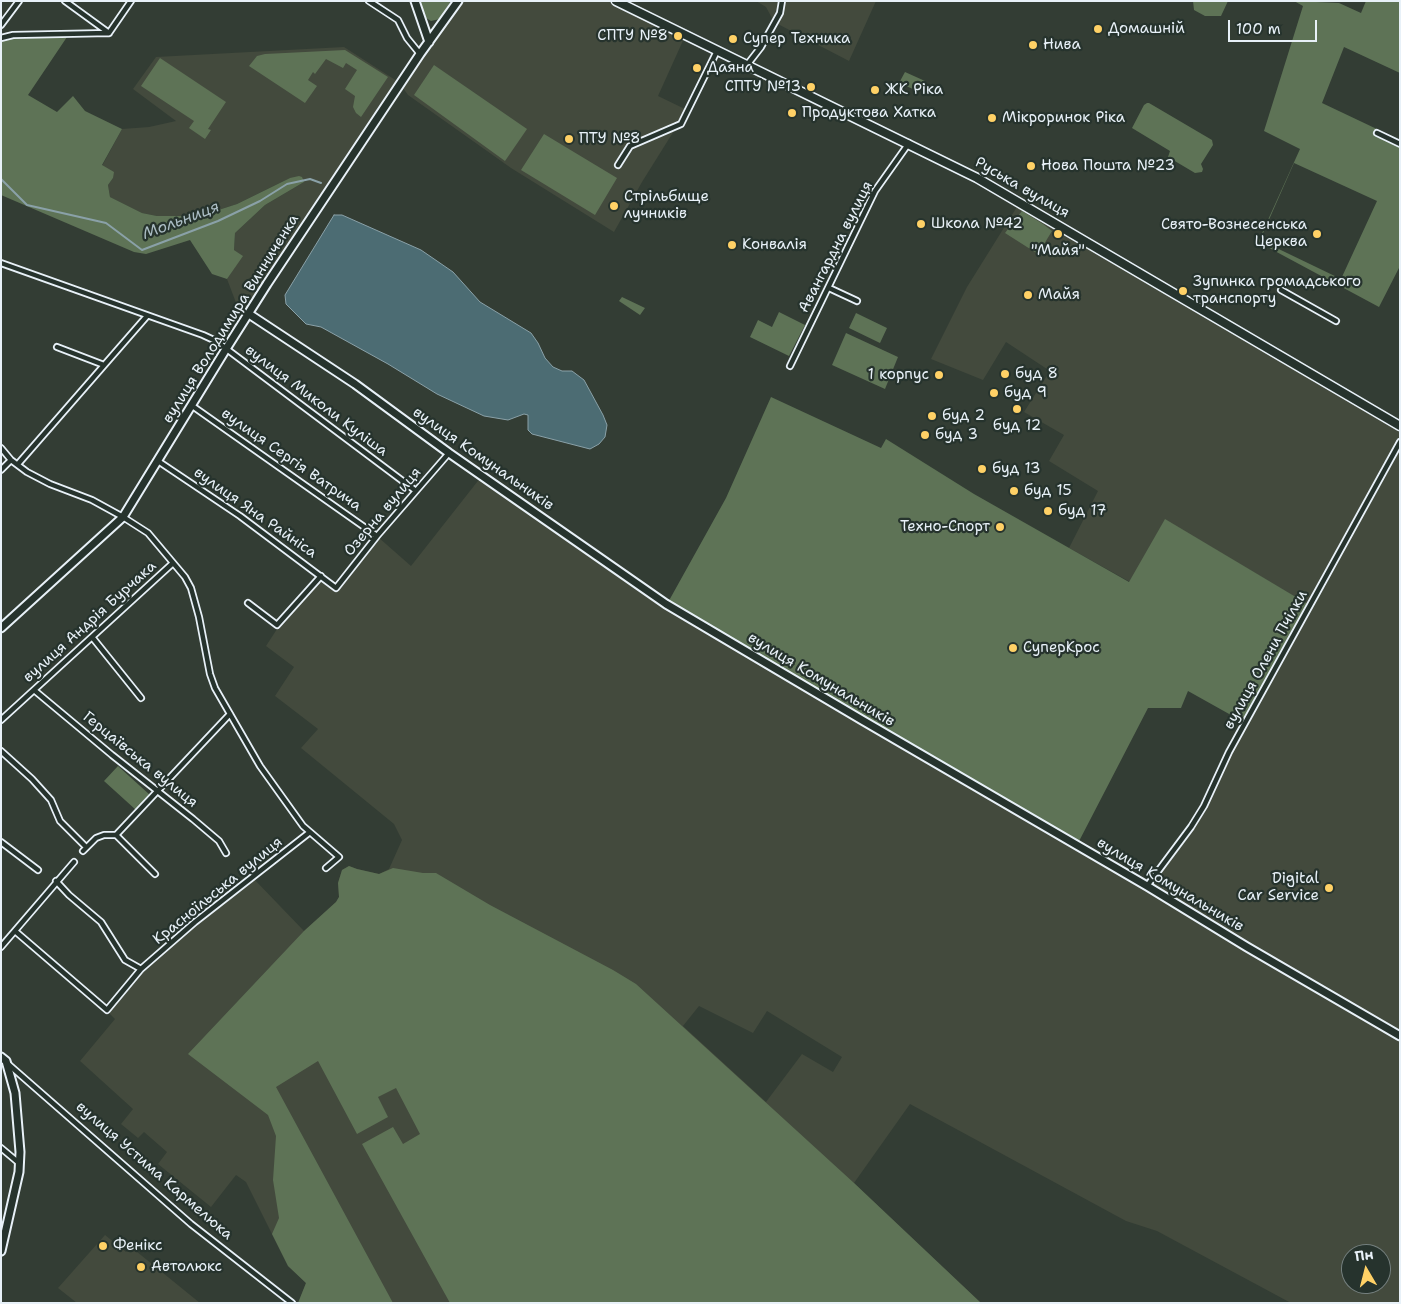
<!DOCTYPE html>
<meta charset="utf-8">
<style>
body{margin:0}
#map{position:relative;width:1401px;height:1304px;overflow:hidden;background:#333d34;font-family:"Shantell Sans",sans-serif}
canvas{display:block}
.frame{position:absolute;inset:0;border:2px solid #e8f1f8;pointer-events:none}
.north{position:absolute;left:1341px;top:1244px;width:50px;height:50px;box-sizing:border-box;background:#26332d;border:1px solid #747f7e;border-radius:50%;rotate:352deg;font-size:14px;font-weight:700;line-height:20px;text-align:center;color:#e8f1f8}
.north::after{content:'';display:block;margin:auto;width:18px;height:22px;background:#ffd166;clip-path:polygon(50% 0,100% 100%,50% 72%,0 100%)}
.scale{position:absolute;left:1228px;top:20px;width:89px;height:22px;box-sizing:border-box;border:2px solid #e8f1f8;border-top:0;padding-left:6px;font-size:15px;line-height:18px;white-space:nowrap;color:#e8f1f8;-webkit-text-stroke:4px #26332d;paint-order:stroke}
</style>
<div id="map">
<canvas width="1401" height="1304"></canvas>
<div class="frame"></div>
<div class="north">Пн</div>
<div class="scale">100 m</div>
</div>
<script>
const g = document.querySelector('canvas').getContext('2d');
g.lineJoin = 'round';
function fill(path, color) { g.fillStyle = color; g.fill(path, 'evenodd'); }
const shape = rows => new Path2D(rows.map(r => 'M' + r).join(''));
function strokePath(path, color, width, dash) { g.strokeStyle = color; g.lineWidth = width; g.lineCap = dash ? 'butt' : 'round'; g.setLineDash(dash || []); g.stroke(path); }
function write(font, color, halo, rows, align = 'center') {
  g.font = font + ' "Shantell Sans",sans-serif'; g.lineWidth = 4.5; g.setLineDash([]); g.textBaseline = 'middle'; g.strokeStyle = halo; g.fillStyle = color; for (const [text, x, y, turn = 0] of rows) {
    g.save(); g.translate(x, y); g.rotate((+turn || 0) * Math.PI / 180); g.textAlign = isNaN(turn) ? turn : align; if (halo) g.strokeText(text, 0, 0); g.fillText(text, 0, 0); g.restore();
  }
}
const built = shape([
 [458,1,618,1,686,34,658,96,687,110,642,182,614,232,511,168,408,95,400,84,248,314,238,308,227,279,242,256,234,250,235,233,265,205,304,182,290,178,237,204,206,214,190,216,157,216,142,213,110,197,108,185,113,178,102,166,122,129,149,127,176,121,133,89,156,57,344,47,400,83],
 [756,1,876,1,849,61,774,22,766,7],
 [1020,202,1400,425,1400,1303,1291,1303,1157,1231,1126,1221,910,1104,854,1183,981,1303,298,1303,306,1283,288,1266,246,1182,236,1175,211,1207,158,1164,167,1152,144,1132,138,1138,121,1124,133,1109,80,1061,115,1019,108,1012,143,970,197,923,253,878,304,931,336,902,339,897,338,883,342,870,349,866,357,869,379,874,389,869,402,840,394,824,301,748,318,729,275,696,294,667,266,646,277,629,321,578,336,589,378,537,411,566,481,477,666,606,1147,888,1193,828,1216,780,1311,606,1165,520,1130,582,1069,548,1098,491,1049,461,1064,435,1024,412,1050,371,1006,342,983,380,931,359,967,287],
 [699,1006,753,1033,767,1011,842,1057,833,1072,802,1054,766,1102,683,1026],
 [1351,1254,1381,1254,1381,1284,1351,1284],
 [105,1235,126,1252,131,1247,200,1303,77,1303,58,1288]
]);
const green = shape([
 [419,1,451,1,440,19,431,21,426,18],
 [1193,1,1228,1,1221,16,1205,16,1194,10],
 [1294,1,1339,3,1361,13,1366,1,1400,1,1400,73,1344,47,1322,103,1400,140,1400,266,1379,307,1258,242,1300,149,1264,131,1303,6],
 [1294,163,1377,201,1341,279,1260,240],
 [67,37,28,95,57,112,73,96,85,111,122,129,102,165,114,172,113,178,108,185,110,197,142,213,157,216,190,216,206,214,237,204,290,178,299,176,302,177,304,182,265,205,235,233,234,250,243,256,227,279,212,274,190,240,146,254,134,252,1,195,1,40,13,38],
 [345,50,388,77,361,117,356,113,353,107,355,96,345,89,357,70,346,63,343,68,326,59,315,74,313,72,308,80,317,86,305,103,249,66,257,56,265,54],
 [160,58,226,102,208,129,211,130,205,139,189,128,194,121,141,86],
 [434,65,527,129,505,161,414,95],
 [905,72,925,81,920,92,899,83],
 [1147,103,1149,103,1212,140,1213,145,1201,164,1203,169,1202,172,1195,173,1168,157,1170,151,1132,128,1144,105],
 [544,134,617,178,595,215,521,170],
 [1022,211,1043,224,1052,231,1038,254,1005,233],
 [622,297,645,308,640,315,619,301],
 [779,312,805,325,789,356,750,337,758,320,772,327],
 [856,313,887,328,880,343,849,328],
 [846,333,898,357,885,389,832,365],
 [771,397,881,448,886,439,974,494,1129,582,1165,519,1311,606,1247,724,1188,691,1181,708,1148,708,1076,847,666,606,726,498],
 [118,766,150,795,136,810,104,781],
 [349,866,357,869,379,874,393,868,423,873,436,873,490,905,613,970,636,984,854,1183,981,1303,450,1303,362,1144,393,1127,403,1144,420,1134,396,1088,378,1097,388,1117,357,1134,318,1061,276,1087,393,1303,298,1303,306,1283,288,1266,272,1234,279,1218,273,1180,276,1136,268,1115,188,1054,304,931,336,902,339,897,338,883,342,870]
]);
const water = shape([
 [334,215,342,215,421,250,453,272,480,302,531,333,538,343,545,358,553,367,562,371,572,371,584,380,603,415,607,425,605,437,599,444,590,449,532,434,528,430,528,415,524,414,508,420,484,416,437,394,388,364,321,327,306,324,286,304,285,295,334,215]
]);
const stream = shape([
 [1,179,27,205,106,223,142,250,218,221,260,201,287,184,310,179,321,183]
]);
const street = shape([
 [65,1,109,33],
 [369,1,398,20,407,38,420,54],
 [1,25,19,1],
 [109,33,131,1],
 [1,38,13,35,109,33],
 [747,65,761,47,780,13,782,1],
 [1377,133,1400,144],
 [618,165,630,146,681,124,717,51],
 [1,263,203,335,216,341,416,491],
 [829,288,857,301],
 [1281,290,1336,321],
 [57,347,104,365],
 [790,366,875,191,909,143],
 [191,405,377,536],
 [1,448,11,460,27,472,50,484,92,500,123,517,148,533,185,577,191,588,199,617,210,674,215,688,260,766,303,826,339,857,326,868],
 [158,461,240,516,336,588,377,536,449,453],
 [18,464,147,316],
 [1,470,11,460],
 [248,603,277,625,321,576],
 [92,637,141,698],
 [34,690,112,755,193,819,219,841,226,853],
 [1,720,173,563],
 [1,751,32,779,51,800,60,821,86,847],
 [116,835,155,874],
 [1,842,38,870],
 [83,851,96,838,104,835,116,835,230,714],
 [56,881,69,895,101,922,125,960,141,969],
 [1147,886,1191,827,1204,806,1229,752,1400,442],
 [15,931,107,1010,141,969,195,922,310,832],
 [1,947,74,862],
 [8,1064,191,1224,292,1303],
 [1,1148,19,1163]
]);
const secondary = shape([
 [415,1,429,42],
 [249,314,355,384,449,453,666,604,862,720,1147,886,1247,947,1400,1036],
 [1,628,123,517,226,349,267,284,420,54,458,1],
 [1,1057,6,1061,15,1093,20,1152,19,1172,1,1251]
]);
const primary = shape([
 [616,1,977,178,1400,426]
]);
const markers = [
 [1098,29,5,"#ffd166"],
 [678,36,5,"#ffd166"],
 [733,39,5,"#ffd166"],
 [1033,45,5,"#ffd166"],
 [697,68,5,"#ffd166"],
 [811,87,5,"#ffd166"],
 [875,90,5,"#ffd166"],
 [792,113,5,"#ffd166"],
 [992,118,5,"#ffd166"],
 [569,139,5,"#ffd166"],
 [1031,166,5,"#ffd166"],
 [614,206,5,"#ffd166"],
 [921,224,5,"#ffd166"],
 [1058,234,5,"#ffd166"],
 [1317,234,5,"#ffd166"],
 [732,245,5,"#ffd166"],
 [1183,291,5,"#ffd166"],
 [1028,295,5,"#ffd166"],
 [1005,374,5,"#ffd166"],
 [939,375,5,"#ffd166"],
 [994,393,5,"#ffd166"],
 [1017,409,5,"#ffd166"],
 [932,416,5,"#ffd166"],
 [925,435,5,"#ffd166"],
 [982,469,5,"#ffd166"],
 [1014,491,5,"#ffd166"],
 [1048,511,5,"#ffd166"],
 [1000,527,5,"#ffd166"],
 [1013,648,5,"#ffd166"],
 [1329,888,5,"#ffd166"],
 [103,1246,5,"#ffd166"],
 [141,1267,5,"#ffd166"]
];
const poiNames = [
 ["Домашній",1108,29],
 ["СПТУ №8",668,36,"right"],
 ["Супер Техника",743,39],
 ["Нива",1043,45],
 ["Даяна",707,68],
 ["СПТУ №13",801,87,"right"],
 ["ЖК Ріка",885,90],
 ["Продуктова Хатка",802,113],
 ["Мікроринок Ріка",1002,118],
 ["ПТУ №8",579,139],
 ["Нова Пошта №23",1041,166],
 ["Стрільбище",624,197],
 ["лучників",624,214],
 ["Школа №42",931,224],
 ["Свято-Вознесенська",1307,225,"right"],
 ["Церква",1307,242,"right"],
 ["Конвалія",742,245],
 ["\"Майя\"",1058,251,"center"],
 ["Зупинка громадського",1193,282],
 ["транспорту",1193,299],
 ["Майя",1038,295],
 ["буд 8",1015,374],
 ["1 корпус",929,375,"right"],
 ["буд 9",1004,393],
 ["буд 2",942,416],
 ["буд 12",1017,426,"center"],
 ["буд 3",935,435],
 ["буд 13",992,469],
 ["буд 15",1024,491],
 ["буд 17",1058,511],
 ["Техно-Спорт",990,527,"right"],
 ["СуперКрос",1023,648],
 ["Digital",1319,879,"right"],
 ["Car Service",1319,896,"right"],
 ["Фенікс",113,1246],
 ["Автолюкс",151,1267]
];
const streetNames = [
 ["Руська вулиця",1022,188,30],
 ["Авангардна вулиця",836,247,-63],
 ["вулиця Володимира Винниченка",231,319,-58],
 ["вулиця Миколи Куліша",316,401,37],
 ["вулиця Комунальників",483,459,35],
 ["вулиця Сергія Ватрича",291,460,35],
 ["Озерна вулиця",383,512,-50],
 ["вулиця Яна Райніса",255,513,35],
 ["вулиця Андрія Бурчака",90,622,-42],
 ["вулиця Олени Пчілки",1266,660,-61],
 ["вулиця Комунальників",821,680,31],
 ["Герцаївська вулиця",140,760,39],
 ["вулиця Комунальників",1170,885,31],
 ["Красноїльська вулиця",218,891,-39],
 ["вулиця Устима Кармелюка",154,1171,41]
];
const waterNames = [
 ["Мольниця",181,221,-21]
];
fill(built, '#434a3d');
fill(green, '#5e7356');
fill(water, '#4c6c73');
strokePath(water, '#8aa1a8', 1);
strokePath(stream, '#8aa1a8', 2);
strokePath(street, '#e8f1f8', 8);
strokePath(secondary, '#e8f1f8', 11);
strokePath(primary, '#e8f1f8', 11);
strokePath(street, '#26332d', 4.5);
strokePath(secondary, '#26332d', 7);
strokePath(primary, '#26332d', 8);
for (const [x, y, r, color] of markers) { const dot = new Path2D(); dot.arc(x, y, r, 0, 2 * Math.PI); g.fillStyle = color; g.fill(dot); strokePath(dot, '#26332d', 2); }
write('15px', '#e8f1f8', '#26332d', poiNames, 'left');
write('15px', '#e8f1f8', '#26332d', streetNames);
write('italic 16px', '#aabcc3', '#26332d', waterNames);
</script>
